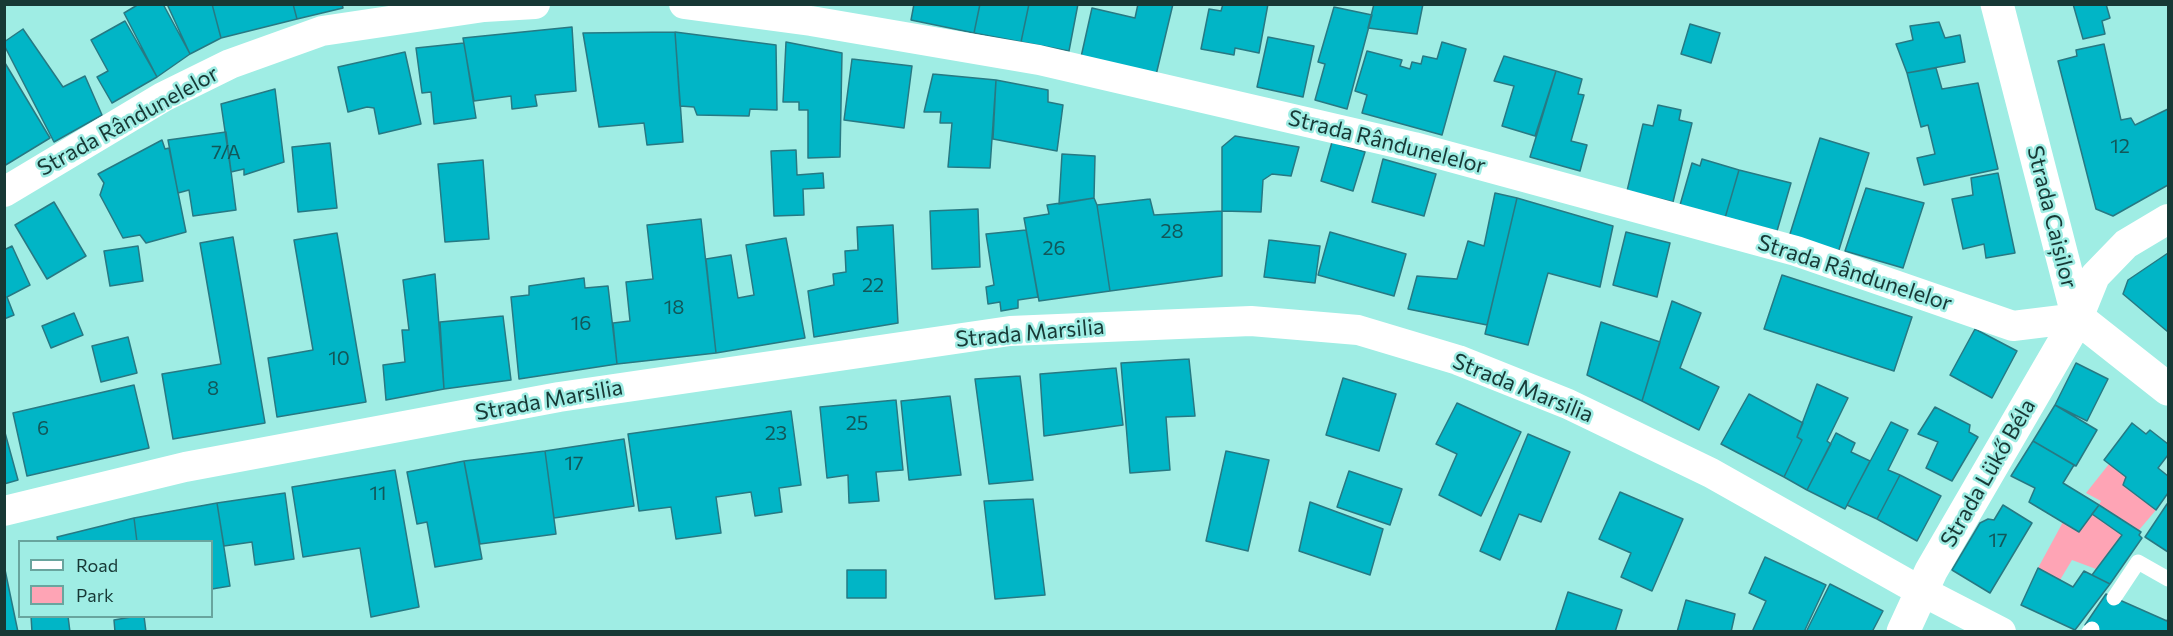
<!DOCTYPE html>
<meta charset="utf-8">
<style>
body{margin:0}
#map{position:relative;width:2173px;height:636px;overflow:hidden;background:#9fede4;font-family:Commissioner,sans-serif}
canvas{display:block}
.frame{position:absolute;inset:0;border:6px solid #173835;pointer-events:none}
.legend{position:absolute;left:18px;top:540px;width:195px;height:78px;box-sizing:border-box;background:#9fede4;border:2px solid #69a59e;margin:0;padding:8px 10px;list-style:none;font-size:18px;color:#173835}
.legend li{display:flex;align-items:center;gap:12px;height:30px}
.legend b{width:30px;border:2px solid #69a59e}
</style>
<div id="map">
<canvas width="2173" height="636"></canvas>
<div class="frame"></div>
<ul class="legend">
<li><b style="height:8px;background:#fff"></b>Road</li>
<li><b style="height:16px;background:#fea4b5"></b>Park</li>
</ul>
</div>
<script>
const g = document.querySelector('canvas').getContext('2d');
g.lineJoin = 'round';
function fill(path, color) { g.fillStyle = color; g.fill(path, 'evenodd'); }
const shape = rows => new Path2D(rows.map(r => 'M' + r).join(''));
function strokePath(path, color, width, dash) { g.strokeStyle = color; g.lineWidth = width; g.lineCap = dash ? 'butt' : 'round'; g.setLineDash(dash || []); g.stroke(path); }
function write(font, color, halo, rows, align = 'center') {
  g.font = font + ' Commissioner,sans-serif'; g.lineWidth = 5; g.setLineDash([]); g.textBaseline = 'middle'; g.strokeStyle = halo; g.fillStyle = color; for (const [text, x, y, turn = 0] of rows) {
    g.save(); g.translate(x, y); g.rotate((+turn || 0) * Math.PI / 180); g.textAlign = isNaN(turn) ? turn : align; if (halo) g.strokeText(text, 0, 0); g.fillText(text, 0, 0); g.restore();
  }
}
const green = shape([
 [2109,464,2126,477,2123,485,2156,510,2139,530,2099,505,2101,501,2086,493],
 [2092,514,2122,535,2096,569,2072,560,2060,580,2038,568,2063,522,2079,532]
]);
const building = shape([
 [139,4,163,4,190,54,157,77,124,13,139,4],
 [167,4,212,4,221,38,190,54,167,4],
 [212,4,293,4,297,19,221,38,212,4],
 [293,4,342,4,343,8,297,19,293,4],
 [914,4,980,4,974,33,911,20,914,4],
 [980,4,1029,4,1021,42,974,33,980,4],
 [1029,4,1078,4,1069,51,1021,42,1029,4],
 [1138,4,1173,4,1156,75,1081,57,1092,8,1135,18,1138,4],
 [1223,4,1268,4,1259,53,1235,48,1234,55,1201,49,1209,9,1221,11,1223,4],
 [1374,4,1423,4,1417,34,1368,28,1374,4],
 [2073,4,2106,4,2110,18,2102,21,2105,34,2083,39,2073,4],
 [1334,7,1372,15,1347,109,1315,100,1325,64,1318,62,1334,7],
 [125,21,157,77,112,103,97,77,108,71,91,40,125,21],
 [1939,22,1945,38,1960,35,1965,62,1907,73,1896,44,1913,40,1910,26,1939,22],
 [1690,24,1720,33,1711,63,1681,54,1690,24],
 [572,27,576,91,535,95,537,106,512,109,511,96,474,101,463,38,572,27],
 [23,29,63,87,85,76,102,115,54,142,4,45,4,42,23,29],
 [675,32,683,142,647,145,644,123,599,127,583,33,675,32],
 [675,32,776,45,777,110,750,109,749,116,697,115,694,107,680,106,675,32],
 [1268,37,1314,46,1303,97,1257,87,1268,37],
 [786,42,842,53,840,157,808,158,808,110,799,110,799,102,783,102,786,42],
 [1442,42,1466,49,1442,135,1362,113,1367,95,1355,91,1367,51,1402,60,1400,66,1410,69,1412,62,1421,64,1423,56,1437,59,1442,42],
 [464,43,476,118,434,124,431,92,422,93,416,48,464,43],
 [2104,44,2121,120,2131,118,2135,125,2168,109,2168,185,2113,216,2096,209,2058,61,2077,56,2076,50,2104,44],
 [405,52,421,124,379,134,374,108,367,107,348,112,338,67,405,52],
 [1504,56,1556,71,1535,136,1502,126,1514,86,1494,81,1504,56],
 [852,59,912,66,904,128,844,120,852,59],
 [5,63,50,138,4,166,4,63,5,63],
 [1936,68,1942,89,1978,83,1998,169,1924,185,1917,158,1935,154,1928,125,1921,127,1907,73,1936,68],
 [1556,71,1582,79,1578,94,1584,95,1571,141,1587,145,1580,171,1530,157,1556,71],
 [933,74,996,80,990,168,948,167,952,123,940,123,941,112,924,112,933,74],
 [996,80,1048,90,1048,102,1063,105,1057,151,993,139,996,80],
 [275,89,284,162,244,175,244,169,231,172,221,104,275,89],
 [1658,105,1681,110,1679,120,1692,123,1673,202,1627,191,1643,124,1653,126,1658,105],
 [226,132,236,210,193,216,189,190,178,193,168,140,226,132],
 [1235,136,1299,147,1291,176,1272,174,1263,180,1261,212,1222,211,1222,147,1235,136],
 [1820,138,1869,153,1838,253,1789,237,1820,138],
 [162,140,165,149,169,148,186,232,146,243,140,235,123,238,100,195,104,183,98,174,162,140],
 [1332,142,1365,152,1353,191,1321,181,1332,142],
 [330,143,337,208,298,212,292,147,330,143],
 [796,150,797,175,823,173,824,188,803,189,804,215,774,216,771,151,796,150],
 [1062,154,1095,156,1094,198,1059,204,1062,154],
 [1383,159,1436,174,1424,216,1372,202,1383,159],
 [1702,159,1739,170,1725,218,1680,205,1692,163,1700,166,1702,159],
 [483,160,489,239,445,242,438,164,483,160],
 [1739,170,1791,183,1777,231,1725,218,1739,170],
 [1998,173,2015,253,1986,258,1984,244,1963,249,1952,199,1973,195,1971,178,1998,173],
 [1866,188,1924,203,1903,268,1845,251,1866,188],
 [1495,193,1517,198,1487,325,1408,309,1417,276,1457,279,1468,241,1484,246,1495,193],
 [1094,198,1097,205,1110,291,1039,301,1024,218,1049,214,1047,205,1094,198],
 [1517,198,1613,226,1600,287,1548,273,1528,345,1485,334,1517,198],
 [1150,199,1154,215,1222,211,1222,276,1110,291,1097,205,1150,199],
 [54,202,86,256,47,279,15,225,54,202],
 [978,209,980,267,932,269,930,211,978,209],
 [701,219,716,353,617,364,613,323,630,321,626,282,653,279,647,225,701,219],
 [893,225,898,323,814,337,808,291,834,285,833,274,846,272,845,251,858,250,857,227,893,225],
 [1026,230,1038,297,1018,300,1018,308,1001,311,1000,302,988,304,986,287,994,285,986,234,1026,230],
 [1330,232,1406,254,1394,296,1318,275,1330,232],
 [1626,232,1670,243,1657,297,1613,285,1626,232],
 [337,233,366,402,277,417,268,358,313,350,294,240,337,233],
 [233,237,265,423,173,439,162,374,221,364,200,243,233,237],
 [786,238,805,338,716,353,706,259,731,255,738,298,754,295,746,245,786,238],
 [1269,240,1320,246,1315,283,1264,277,1269,240],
 [12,246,30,285,7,297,14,315,4,319,4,250,12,246],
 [138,246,143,281,110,286,104,251,138,246],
 [2168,253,2168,332,2123,294,2128,280,2168,253],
 [435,274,444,389,386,400,383,365,405,362,402,330,409,330,403,280,435,274],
 [1782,275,1912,317,1894,371,1764,329,1782,275],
 [584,278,585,288,608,286,617,364,519,379,511,297,529,295,529,286,584,278],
 [1672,301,1701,313,1680,368,1719,387,1699,430,1642,401,1672,301],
 [74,313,83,335,51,348,42,326,74,313],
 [503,316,511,380,444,389,440,322,503,316],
 [1601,322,1660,342,1642,401,1587,375,1601,322],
 [1975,329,2017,351,1992,398,1950,375,1975,329],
 [128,337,137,373,101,382,92,346,128,337],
 [1189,359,1195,416,1166,417,1170,470,1130,473,1121,363,1189,359],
 [2076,363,2108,379,2087,421,2055,405,2076,363],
 [1116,368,1123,425,1044,436,1040,374,1116,368],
 [1020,376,1033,480,989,484,975,379,1020,376],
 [1343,378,1396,394,1379,451,1326,435,1343,378],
 [1817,384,1848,398,1827,441,1831,444,1807,490,1784,477,1802,440,1797,437,1817,384],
 [134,385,149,448,27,476,13,413,134,385],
 [1749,394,1803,423,1797,437,1802,440,1784,477,1721,444,1749,394],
 [950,396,961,475,909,480,901,401,950,396],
 [896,400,903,470,876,472,879,501,849,503,848,475,827,478,820,407,896,400],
 [1457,403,1521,432,1481,516,1439,495,1457,454,1436,444,1457,403],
 [2055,405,2097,430,2076,466,2033,441,2055,405],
 [1935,407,1970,425,1969,432,1978,437,1952,481,1926,468,1938,442,1918,434,1935,407],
 [791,411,801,485,779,488,782,512,755,516,751,492,716,497,721,533,676,539,671,507,639,511,628,434,791,411],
 [1891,422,1908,430,1888,470,1900,475,1877,519,1847,505,1891,422],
 [2132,423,2146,434,2150,430,2168,444,2168,455,2158,468,2168,476,2168,493,2156,510,2123,485,2126,477,2104,460,2132,423],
 [4,429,18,480,4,484,4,429],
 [1836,433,1855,443,1851,452,1870,461,1845,509,1807,490,1836,433],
 [1528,434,1570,452,1541,522,1519,514,1500,560,1480,551,1528,434],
 [624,439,634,506,554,518,545,451,624,439],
 [2033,441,2074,465,2063,483,2099,505,2079,532,2029,502,2035,488,2011,476,2033,441],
 [545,451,556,534,480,544,464,461,545,451],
 [1226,451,1269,460,1248,551,1206,541,1226,451],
 [464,461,482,559,435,567,427,522,417,524,407,472,464,461],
 [395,470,419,607,371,617,360,548,303,557,292,487,395,470],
 [1349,471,1402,489,1390,525,1337,507,1349,471],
 [1900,475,1941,496,1917,541,1877,519,1900,475],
 [1620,492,1683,519,1652,591,1621,577,1631,553,1599,539,1620,492],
 [285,493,294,559,255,565,252,542,224,546,217,503,285,493],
 [1033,499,1045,595,995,599,984,501,1033,499],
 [1310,502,1383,529,1370,575,1299,551,1310,502],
 [217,503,230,586,212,589,212,542,137,542,134,518,217,503],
 [2167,504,2168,504,2168,552,2145,537,2167,504],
 [2003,505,2032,523,1990,593,1952,570,1980,523,1988,519,1994,520,2003,505],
 [2099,505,2141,532,2139,535,2142,538,2110,584,2092,575,2122,535,2092,514,2099,505],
 [134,518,137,542,58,542,57,537,134,518],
 [1765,557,1826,585,1804,632,1752,632,1766,601,1749,593,1765,557],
 [4,565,18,632,4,632,4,565],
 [2038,568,2073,587,2084,571,2110,584,2075,630,2021,605,2038,568],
 [847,570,886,570,886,598,847,598,847,570],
 [1830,584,1883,611,1872,632,1806,632,1830,584],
 [1568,592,1622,610,1615,632,1555,632,1568,592],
 [2106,594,2167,621,2168,618,2168,632,2097,632,2085,625,2106,594],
 [1686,600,1735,614,1731,632,1677,632,1686,600],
 [31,616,68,616,70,632,32,632,31,616],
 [137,616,144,616,146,632,115,632,114,620,137,616]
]);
const service = shape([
 [2114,598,2138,562,2168,579],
 [2089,632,2092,629]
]);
const minor = shape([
 [684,4,811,21,1039,60,1414,147,1796,251,2013,326,2078,318,2095,276,2126,244,2168,219],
 [4,192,163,97,230,64,322,31,484,7,535,4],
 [4,511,185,467,559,397,1010,331,1251,321,1358,330,1458,360,1568,404,1711,473,1906,583,2001,632]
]);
const secondary = shape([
 [1997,4,2078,318,2168,389],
 [1903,632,1931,571,2078,318]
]);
const numberNames = [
 ["12",2120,146],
 ["7/A",226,152],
 ["28",1172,231],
 ["26",1054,248],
 ["22",873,285],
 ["18",674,307],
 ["16",581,323],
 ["10",339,358],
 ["8",213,388],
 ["25",857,423],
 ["6",43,428],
 ["23",776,433],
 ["17",574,463],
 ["11",378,493],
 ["17",1998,540]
];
const streetNames = [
 ["Strada Rândunelelor",128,121,-29],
 ["Strada Rândunelelor",1387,142,14],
 ["Strada Caișilor",2052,217,76],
 ["Strada Rândunelelor",1855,273,18],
 ["Strada Marsilia",1030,333,-5],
 ["Strada Marsilia",1523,388,22],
 ["Strada Marsilia",549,400,-10],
 ["Strada Lükő Béla",1988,473,-60]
];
fill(green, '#fea4b5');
fill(building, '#01b5c6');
strokePath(building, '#277983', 1.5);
strokePath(service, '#fff', 15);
strokePath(minor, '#fff', 30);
strokePath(secondary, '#fff', 33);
write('20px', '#125759', null, numberNames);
write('22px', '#173835', '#9fede4', streetNames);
</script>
